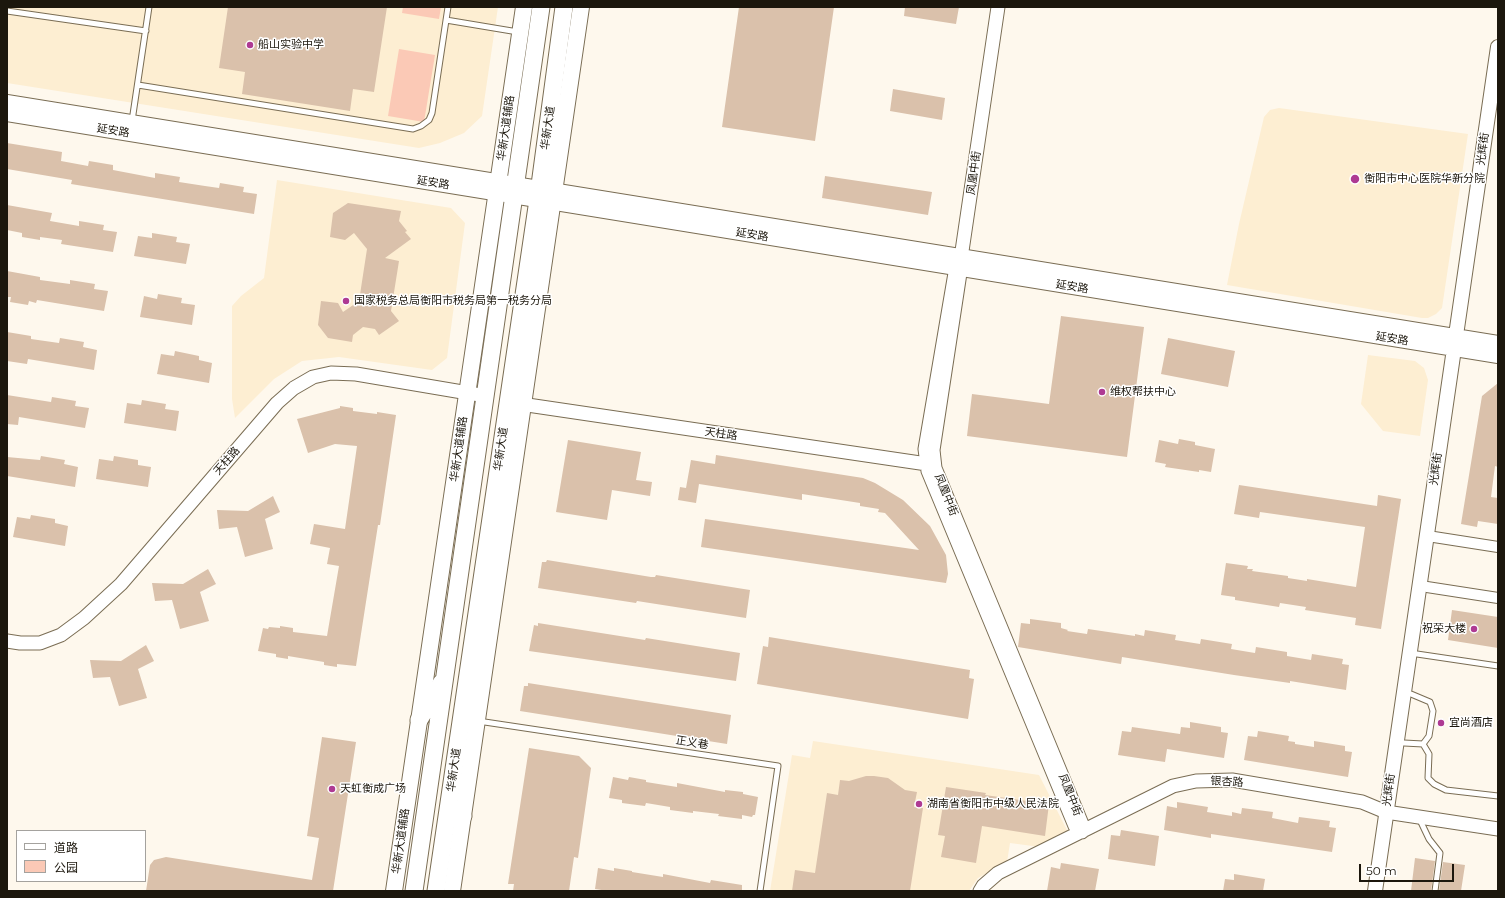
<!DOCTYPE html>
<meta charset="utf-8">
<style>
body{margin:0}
#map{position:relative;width:1505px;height:898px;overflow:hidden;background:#fef8ed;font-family:Montserrat,"Noto Sans SC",sans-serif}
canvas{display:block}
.frame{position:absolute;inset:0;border:8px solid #1c170d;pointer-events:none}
.legend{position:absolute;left:16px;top:830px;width:130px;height:52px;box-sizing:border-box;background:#fff;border:1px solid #a4a29e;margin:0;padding:5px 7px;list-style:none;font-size:12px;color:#1c170d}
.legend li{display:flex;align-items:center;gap:8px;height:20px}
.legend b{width:20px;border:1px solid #a4a29e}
.scale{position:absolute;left:1359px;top:864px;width:95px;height:18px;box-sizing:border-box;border:2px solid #1c170d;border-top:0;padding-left:5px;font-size:12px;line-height:14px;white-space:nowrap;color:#1c170d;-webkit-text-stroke:3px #fff;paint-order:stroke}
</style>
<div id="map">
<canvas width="1505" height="898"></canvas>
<div class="frame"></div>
<ul class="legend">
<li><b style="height:5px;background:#fff"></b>道路</li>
<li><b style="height:11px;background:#fbc9b6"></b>公园</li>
</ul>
<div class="scale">50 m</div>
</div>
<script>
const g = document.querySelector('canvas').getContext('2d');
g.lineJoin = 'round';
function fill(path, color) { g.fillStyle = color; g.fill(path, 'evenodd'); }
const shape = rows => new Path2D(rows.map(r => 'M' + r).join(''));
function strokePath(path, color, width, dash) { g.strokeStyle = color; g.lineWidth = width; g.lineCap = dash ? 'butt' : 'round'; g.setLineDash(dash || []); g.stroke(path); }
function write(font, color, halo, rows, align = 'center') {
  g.font = font + ' Montserrat,"Noto Sans SC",sans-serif'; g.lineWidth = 3; g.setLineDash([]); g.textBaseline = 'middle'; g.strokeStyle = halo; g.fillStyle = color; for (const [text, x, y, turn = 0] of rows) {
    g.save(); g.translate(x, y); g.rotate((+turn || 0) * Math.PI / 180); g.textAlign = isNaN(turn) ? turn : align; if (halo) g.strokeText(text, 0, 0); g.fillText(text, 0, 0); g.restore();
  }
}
const built = shape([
 [7,7,498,7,482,116,464,133,440,143,419,148,7,83],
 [1279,108,1468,134,1442,308,1436,314,1428,318,1422,318,1227,285,1239,224,1264,117,1270,110],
 [277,180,451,208,465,223,447,358,432,370,339,357,302,361,274,379,235,418,232,399,232,306,241,296,264,278],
 [1368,355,1415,361,1424,368,1428,380,1420,436,1383,431,1361,404],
 [813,741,1039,775,1068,832,1040,847,1010,843,1007,862,978,878,969,891,770,891,792,755,810,758]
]);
const green = shape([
 [403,7,441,7,439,19,402,13],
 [399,49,435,55,424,122,388,116]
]);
const building = shape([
 [228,7,387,7,374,92,353,89,350,111,242,94,245,72,219,68],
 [739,7,834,7,815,141,722,127],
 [905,7,959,7,956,24,904,16],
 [893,89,945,98,942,120,890,111],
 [7,143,62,152,61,161,88,166,89,161,113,165,113,170,155,178,155,173,180,177,179,182,205,186,219,188,220,183,244,187,243,192,257,194,254,214,71,184,72,180,7,169],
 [825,176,932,192,928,215,822,198],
 [348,203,401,211,399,221,407,231,405,232,411,239,385,258,399,261,391,311,399,321,379,335,375,329,363,327,353,335,352,342,328,338,318,325,321,301,338,303,343,312,359,301,367,249,354,233,345,240,330,237,333,213],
 [7,205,52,213,50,221,79,226,79,221,104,225,103,230,117,232,113,252,61,244,62,240,40,237,40,240,22,237,22,233,7,230],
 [152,233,177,237,176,242,190,244,186,264,134,256,138,236,152,238],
 [7,271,40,277,40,280,70,284,70,280,95,284,94,289,108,291,104,311,37,300,36,303,29,301,28,305,10,302,11,297,7,297],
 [158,294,182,298,181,303,195,305,192,325,140,317,144,296,157,299],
 [1061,316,1144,327,1127,457,967,436,972,394,1049,404],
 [7,332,31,336,31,339,59,343,60,338,84,342,83,347,97,350,94,370,28,359,27,364,7,361],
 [1168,338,1235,351,1228,387,1161,374],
 [175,351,199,356,199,360,212,363,209,383,157,374,161,354,174,356],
 [1498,383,1498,467,1495,466,1491,497,1498,498,1498,524,1478,521,1477,527,1461,524,1482,396],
 [7,395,51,402,52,397,76,401,75,406,89,408,85,428,19,417,18,425,7,424],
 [142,400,166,404,165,409,179,411,176,431,124,423,127,403,141,405],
 [340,406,353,408,353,411,377,414,377,412,396,415,380,525,378,525,356,666,337,664,337,667,324,665,324,662,288,656,288,659,276,657,276,654,258,651,263,628,268,629,269,627,280,628,280,626,293,628,293,632,327,636,339,566,327,564,330,548,310,544,314,524,345,529,357,446,335,444,308,453,297,419,340,408],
 [1179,439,1195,442,1195,445,1215,449,1211,472,1199,470,1199,472,1165,467,1166,464,1155,462,1159,440,1178,444],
 [568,440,641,452,636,480,652,482,650,496,612,490,607,520,556,512],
 [716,455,863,478,875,483,903,500,930,526,946,555,948,574,946,583,701,547,705,519,919,550,885,513,878,512,879,509,860,506,860,503,802,494,802,500,699,484,696,503,678,500,680,487,686,488,691,460,715,464],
 [41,456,65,460,64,464,78,467,75,487,7,476,7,457,40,460],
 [114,456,138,460,138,465,151,467,148,487,96,479,99,459,113,461],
 [1239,485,1377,506,1378,495,1401,499,1381,629,1355,625,1356,618,1305,610,1306,607,1280,603,1279,607,1235,600,1235,597,1221,595,1226,563,1248,566,1247,569,1253,569,1252,571,1288,576,1288,578,1307,581,1307,579,1356,587,1365,527,1260,512,1259,518,1234,514],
 [273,496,280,512,265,519,273,549,245,557,237,527,219,529,217,510,248,511],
 [31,515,55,519,55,523,68,526,65,546,13,537,17,517,30,519],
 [547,560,651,577,655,577,656,575,750,590,746,618,637,601,636,603,538,588,542,562,546,562],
 [208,569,216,584,200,592,209,621,180,629,172,600,155,601,152,583,183,584],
 [1452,610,1498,617,1498,648,1448,640],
 [1030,619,1061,623,1061,628,1068,630,1067,631,1087,634,1088,629,1135,636,1135,634,1144,636,1145,630,1176,635,1175,640,1200,644,1201,639,1232,644,1231,649,1255,653,1256,647,1287,652,1287,656,1311,660,1312,654,1343,659,1342,664,1349,665,1346,690,1290,681,1290,683,1234,675,1122,657,1121,664,1018,647,1021,623,1030,624],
 [538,623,645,640,646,638,740,653,736,681,529,651,534,625,538,626],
 [769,637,970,670,969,678,974,679,968,719,757,684,763,646,768,647],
 [146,645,154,661,138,669,147,698,119,706,110,677,93,678,90,660,121,661],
 [528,683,731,715,727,744,520,711,524,686,528,686],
 [1190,722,1221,727,1221,732,1228,733,1224,758,1167,749,1165,762,1118,755,1122,731,1131,732,1132,727,1180,734,1181,727,1190,728],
 [1258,731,1289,736,1288,741,1295,742,1295,744,1314,747,1314,741,1345,746,1345,751,1352,752,1348,777,1244,760,1248,736,1257,737],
 [322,737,356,742,333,891,146,891,150,865,154,860,166,857,312,880,319,838,307,836],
 [529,748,579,756,591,768,578,858,574,857,569,891,513,891,514,884,508,884],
 [866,776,874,776,888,778,905,790,917,792,914,807,923,808,910,891,792,891,795,870,815,873,827,793,838,795,840,780,849,781],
 [613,777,628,780,629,777,646,780,646,782,677,787,677,783,725,792,725,790,743,792,743,794,758,797,755,815,753,815,752,817,742,815,742,819,718,816,719,814,693,811,693,813,670,810,670,807,646,803,645,806,622,803,622,800,609,798],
 [946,787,986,793,985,795,1049,804,1045,836,982,826,976,863,941,857,945,836,938,835],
 [1177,802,1208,807,1207,812,1232,816,1232,812,1241,814,1242,808,1273,812,1272,818,1298,823,1299,817,1330,821,1329,827,1336,828,1332,852,1211,834,1211,838,1164,830,1167,806,1177,808],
 [1121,830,1159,836,1155,866,1108,859,1111,835,1120,836],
 [1415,858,1435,861,1431,891,1411,891],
 [1443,862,1465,865,1461,891,1439,891],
 [1061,863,1099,869,1095,891,1047,891,1051,867,1060,869],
 [598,868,614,871,614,868,632,871,632,872,663,877,663,874,710,883,711,880,742,885,742,891,608,891,595,889],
 [1234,874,1265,879,1263,891,1223,891,1225,879,1234,880]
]);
const service = shape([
 [7,11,146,31],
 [446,20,518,32],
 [138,85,413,129,421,126,429,120,432,113,448,7],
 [132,121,149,7],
 [1417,654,1498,666],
 [1411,694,1430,702,1433,711,1429,736,1423,744],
 [478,721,778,766,760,891],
 [1404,743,1423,744],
 [1423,744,1429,754,1428,778,1434,784,1446,790,1498,796],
 [1419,818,1429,839,1440,853,1435,891]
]);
const minor = shape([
 [1434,537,1498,547],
 [1427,587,1498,598]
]);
const tertiary = shape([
 [960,256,962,251,998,7],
 [959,269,960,273,933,450,935,468,1082,824,1082,832,1075,826,928,471,925,449,955,273,959,269],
 [514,403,927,464,934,463],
 [7,641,20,643,40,643,61,635,84,618,121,584,277,403,294,388,313,377,331,373,356,374,486,396],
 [980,891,983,886,998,873,1173,786,1196,781,1232,780,1362,802,1386,812,1498,829]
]);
const secondary = shape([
 [7,102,1498,343],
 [7,114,1498,356],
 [1375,891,1498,47]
]);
const primary = shape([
 [394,891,524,7],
 [452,891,581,7]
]);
const trunk = shape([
 [419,720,442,682],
 [448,813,463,816],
 [414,891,541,7],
 [436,891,538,200,564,7]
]);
const markers = [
 [250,45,4,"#ae3a93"],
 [1355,179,5,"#ae3a93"],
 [346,301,4,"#ae3a93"],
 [1102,392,4,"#ae3a93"],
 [1474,629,4,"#ae3a93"],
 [1441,723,4,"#ae3a93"],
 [332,789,4,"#ae3a93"],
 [919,804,4,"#ae3a93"]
];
const poiNames = [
 ["船山实验中学",258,45],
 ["衡阳市中心医院华新分院",1364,179],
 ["国家税务总局衡阳市税务局第一税务分局",354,301],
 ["维权帮扶中心",1110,392],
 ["祝荣大楼",1466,629,"right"],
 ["宜尚酒店",1449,723],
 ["天虹衡成广场",340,789],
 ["湖南省衡阳市中级人民法院",927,804]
];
const streetNames = [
 ["华新大道辅路",506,128,-82],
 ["华新大道",548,128,-82],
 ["延安路",113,131,9],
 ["光辉街",1483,149,-82],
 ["凤凰中街",974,173,-82],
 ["延安路",433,183,9],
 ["延安路",752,235,9],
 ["延安路",1072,287,9],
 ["延安路",1392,339,9],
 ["天柱路",721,434,8],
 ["华新大道辅路",459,449,-82],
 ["华新大道",501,449,-82],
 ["天柱路",227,461,-49],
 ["光辉街",1436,469,-82],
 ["凤凰中街",946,495,68],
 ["正义巷",692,743,9],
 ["华新大道",454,770,-82],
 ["银杏路",1227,782,3],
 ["光辉街",1389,790,-82],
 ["凤凰中街",1070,795,68],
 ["华新大道辅路",401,841,-82]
];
fill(built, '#fdeed2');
fill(green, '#fbc9b6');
fill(building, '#dac1ab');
strokePath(service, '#7a6d54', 7);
strokePath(minor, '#7a6d54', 12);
strokePath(tertiary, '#7a6d54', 15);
strokePath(secondary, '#7a6d54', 16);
strokePath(primary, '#7a6d54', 18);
strokePath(trunk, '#7a6d54', 19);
strokePath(service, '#fff', 5);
strokePath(minor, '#fff', 10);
strokePath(tertiary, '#fff', 13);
strokePath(secondary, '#fff', 14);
strokePath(primary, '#fff', 16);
strokePath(trunk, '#fff', 17);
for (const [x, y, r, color] of markers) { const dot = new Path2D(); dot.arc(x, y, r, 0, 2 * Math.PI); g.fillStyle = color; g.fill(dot); strokePath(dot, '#fff', 1.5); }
write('11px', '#1c170d', '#fff', poiNames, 'left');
write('11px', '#1c170d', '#fff', streetNames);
</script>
